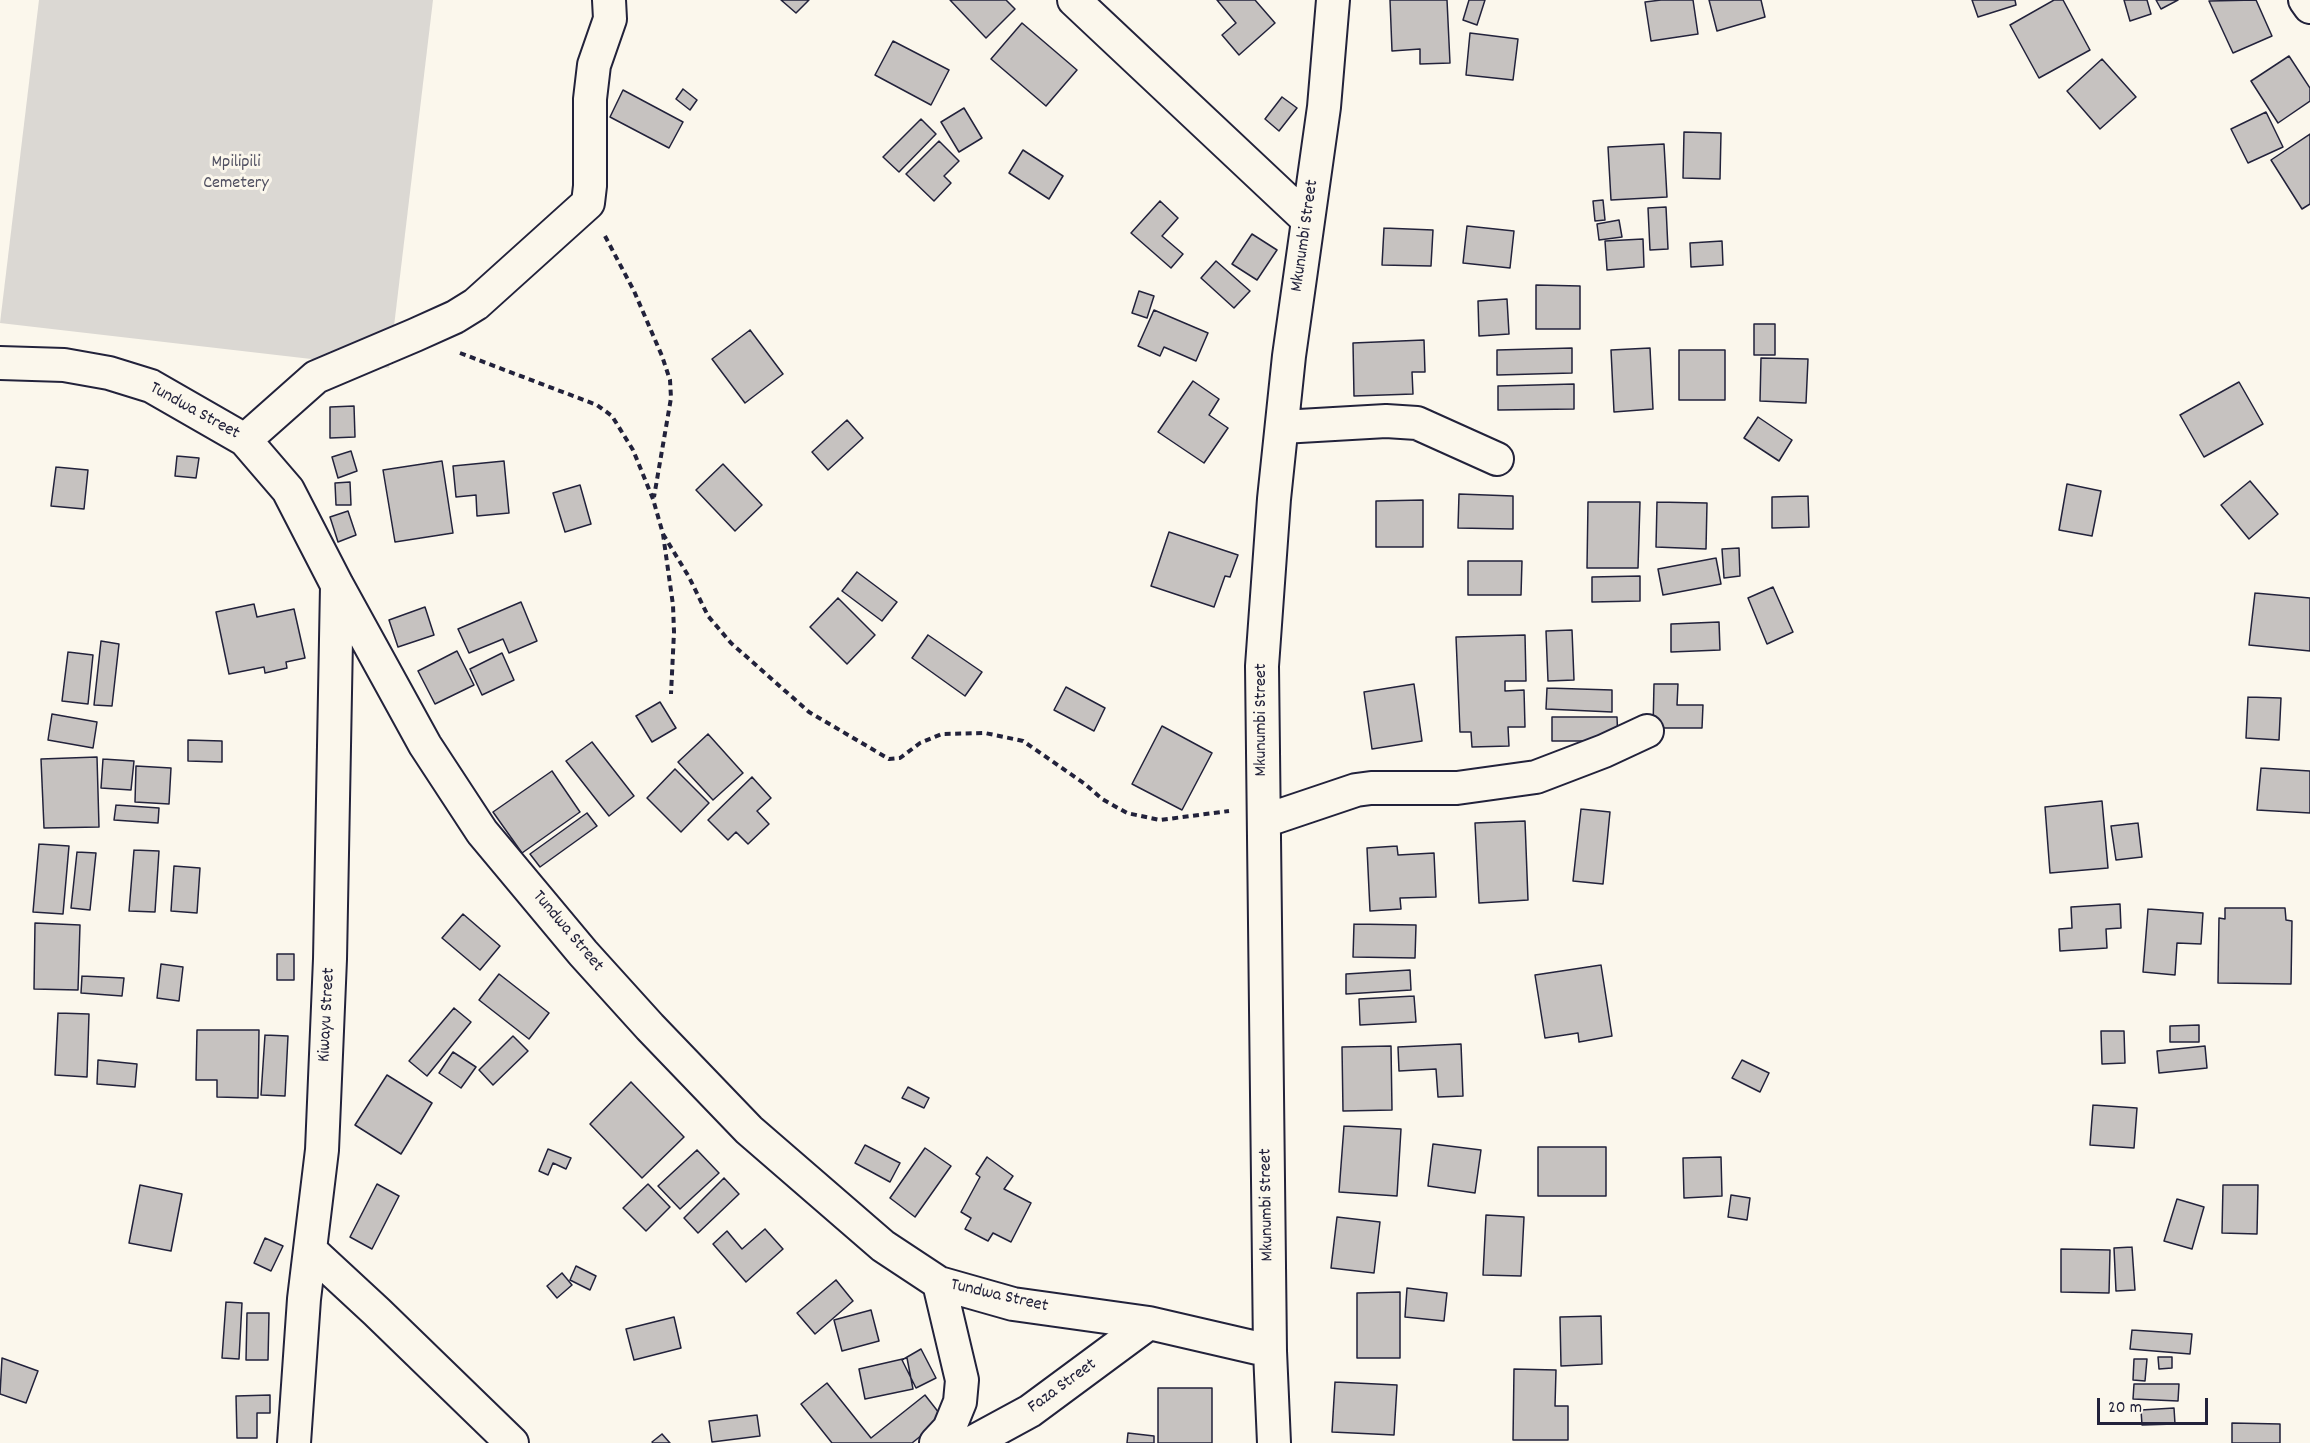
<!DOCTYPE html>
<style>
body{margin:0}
#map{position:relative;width:2310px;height:1443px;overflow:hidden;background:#fbf7ec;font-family:Dekko,sans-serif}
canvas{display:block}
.scale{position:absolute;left:2097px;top:1398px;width:111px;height:27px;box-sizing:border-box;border:3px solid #22223b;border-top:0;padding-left:8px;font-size:18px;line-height:21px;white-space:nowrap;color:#22223b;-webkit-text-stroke:4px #fbf7ec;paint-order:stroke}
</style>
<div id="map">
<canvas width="2310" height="1443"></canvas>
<div class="scale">20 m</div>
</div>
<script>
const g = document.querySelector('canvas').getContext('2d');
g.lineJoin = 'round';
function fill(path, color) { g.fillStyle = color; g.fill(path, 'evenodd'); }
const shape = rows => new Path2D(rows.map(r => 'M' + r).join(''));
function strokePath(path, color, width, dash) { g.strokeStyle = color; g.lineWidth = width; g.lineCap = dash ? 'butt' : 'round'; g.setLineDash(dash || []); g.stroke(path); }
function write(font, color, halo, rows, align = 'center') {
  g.font = font + ' Dekko,sans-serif'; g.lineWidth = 6; g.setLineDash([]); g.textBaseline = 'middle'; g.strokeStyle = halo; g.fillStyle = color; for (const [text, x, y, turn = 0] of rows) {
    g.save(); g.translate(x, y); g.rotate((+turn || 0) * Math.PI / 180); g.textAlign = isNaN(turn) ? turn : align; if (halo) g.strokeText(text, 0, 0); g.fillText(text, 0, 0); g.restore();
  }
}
const green = shape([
 [39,0,433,0,389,368,0,323]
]);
const building = shape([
 [781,0,809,0,796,13,781,0],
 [950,0,1006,0,1015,9,986,38,950,0],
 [1217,0,1255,0,1275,23,1239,55,1222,35,1236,23,1217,0],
 [1390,0,1447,0,1450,63,1420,64,1420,49,1392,51,1390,0],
 [1469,0,1485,0,1477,25,1463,20,1469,0],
 [1661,0,1693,0,1698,34,1651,41,1645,2,1661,0],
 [1709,0,1761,0,1765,17,1717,31,1709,0],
 [1972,0,2015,0,2016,5,1978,17,1972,0],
 [2054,0,2063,0,2090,50,2039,78,2010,25,2054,0],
 [2124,0,2147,0,2151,14,2130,21,2124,0],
 [2156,0,2178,0,2161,9,2156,0],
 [2256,0,2272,36,2233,53,2209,1,2256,0],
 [1022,23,1077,70,1046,106,991,59,1022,23],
 [1470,33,1518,39,1513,80,1466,75,1470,33],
 [893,41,949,70,931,105,875,75,893,41],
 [2289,56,2310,88,2310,101,2278,123,2251,81,2289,56],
 [2102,59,2136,97,2100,129,2067,91,2102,59],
 [683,89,697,100,690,110,676,99,683,89],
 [623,90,683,122,669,148,610,117,623,90],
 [1282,97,1297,108,1279,131,1265,119,1282,97],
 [964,108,982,138,959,152,941,122,964,108],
 [2266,112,2283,147,2248,163,2231,129,2266,112],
 [921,119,936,134,899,172,883,157,921,119],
 [1684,132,1721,133,1720,179,1683,178,1684,132],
 [2310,134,2310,204,2302,209,2271,160,2310,134],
 [939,141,959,161,944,176,951,183,934,201,906,174,939,141],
 [1664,144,1667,197,1611,200,1608,147,1664,144],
 [1023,150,1063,176,1049,199,1009,173,1023,150],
 [1603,200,1605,220,1595,221,1593,201,1603,200],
 [1160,201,1178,218,1162,236,1183,254,1171,268,1131,233,1160,201],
 [1666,207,1668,249,1650,250,1648,208,1666,207],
 [1619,220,1622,237,1599,240,1597,224,1619,220],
 [1467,226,1514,231,1510,268,1463,263,1467,226],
 [1384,228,1433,230,1431,266,1382,265,1384,228],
 [1252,234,1277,250,1257,280,1232,264,1252,234],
 [1643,239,1644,267,1607,270,1605,241,1643,239],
 [1722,241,1723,265,1691,267,1690,243,1722,241],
 [1216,261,1250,291,1234,308,1201,278,1216,261],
 [1536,285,1580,286,1580,329,1536,329,1536,285],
 [1139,291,1154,296,1147,318,1132,313,1139,291],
 [1507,299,1509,334,1479,336,1478,301,1507,299],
 [1154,310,1208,333,1196,361,1164,347,1160,356,1138,346,1154,310],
 [1754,324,1775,324,1775,355,1754,355,1754,324],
 [750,330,783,374,745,403,712,359,750,330],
 [1424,340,1425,372,1412,372,1413,394,1354,396,1353,343,1424,340],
 [1572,348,1572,373,1497,375,1497,350,1572,348],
 [1650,348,1653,409,1614,412,1611,350,1650,348],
 [1679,350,1725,350,1725,400,1679,400,1679,350],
 [1761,358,1808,359,1806,403,1760,401,1761,358],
 [1193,381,1219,399,1209,415,1228,428,1204,463,1158,432,1193,381],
 [2239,382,2263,424,2204,457,2180,415,2239,382],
 [1574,384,1574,409,1498,410,1498,386,1574,384],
 [354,406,355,437,330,438,330,407,354,406],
 [1758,417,1792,440,1779,461,1744,438,1758,417],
 [847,420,863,438,828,470,812,452,847,420],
 [351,451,357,471,338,478,332,457,351,451],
 [177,456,199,458,196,478,175,476,177,456],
 [442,461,453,533,395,542,383,470,442,461],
 [504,461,509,513,477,516,476,495,456,497,453,466,504,461],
 [723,464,762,505,735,531,696,490,723,464],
 [56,467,88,470,84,509,51,506,56,467],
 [2250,481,2278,514,2249,539,2221,505,2250,481],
 [350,482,351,505,336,505,335,483,350,482],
 [2067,484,2101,491,2092,536,2059,530,2067,484],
 [580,485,591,524,565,532,553,493,580,485],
 [1459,494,1513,496,1513,529,1458,528,1459,494],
 [1808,496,1809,527,1772,528,1772,497,1808,496],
 [1423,500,1423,547,1376,547,1376,501,1423,500],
 [1588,502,1640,502,1638,568,1587,568,1588,502],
 [1657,502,1707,503,1706,549,1656,547,1657,502],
 [348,511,356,535,338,542,330,517,348,511],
 [1169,532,1238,555,1230,577,1225,576,1214,607,1151,586,1169,532],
 [1739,548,1740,576,1724,578,1722,549,1739,548],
 [1716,558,1721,584,1663,595,1658,569,1716,558],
 [1468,561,1522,561,1521,595,1468,595,1468,561],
 [857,572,897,602,882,621,842,591,857,572],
 [1640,576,1640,601,1592,602,1592,577,1640,576],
 [1773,587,1793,632,1767,644,1748,598,1773,587],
 [2255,593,2310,598,2310,651,2249,645,2255,593],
 [838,598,875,635,847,664,810,627,838,598],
 [521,602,537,641,509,653,503,639,469,653,458,629,521,602],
 [254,604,257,617,294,609,305,658,286,662,287,668,265,673,264,667,229,674,216,612,254,604],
 [425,607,434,635,398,647,389,620,425,607],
 [1719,622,1720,650,1671,652,1671,624,1719,622],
 [1572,630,1574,680,1548,681,1546,631,1572,630],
 [928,635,982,672,965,696,912,658,928,635],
 [1525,635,1526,681,1505,681,1505,691,1524,690,1525,727,1508,727,1509,746,1472,747,1471,732,1460,732,1456,637,1525,635],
 [101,641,119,644,112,706,94,705,101,641],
 [457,651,474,685,435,704,418,671,457,651],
 [68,652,93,655,88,704,62,701,68,652],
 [502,653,514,680,482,695,470,669,502,653],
 [1414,684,1422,741,1372,749,1364,692,1414,684],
 [1654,684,1678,684,1677,705,1703,705,1702,728,1653,728,1654,684],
 [1066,687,1105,708,1094,731,1054,710,1066,687],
 [1547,688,1612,690,1612,712,1546,709,1547,688],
 [2248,697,2281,698,2279,740,2246,738,2248,697],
 [660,702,676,728,652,742,636,716,660,702],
 [52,714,97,722,93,748,48,740,52,714],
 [1552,717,1617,717,1618,741,1552,741,1552,717],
 [1162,726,1212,753,1182,810,1132,784,1162,726],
 [708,734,743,773,713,800,678,762,708,734],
 [188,740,222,741,222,762,188,761,188,740],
 [592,742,634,796,609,816,566,761,592,742],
 [97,757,99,827,44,828,41,759,97,757],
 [103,759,134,761,131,790,101,788,103,759],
 [136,766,171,768,169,804,135,802,136,766],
 [2261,768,2310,771,2310,813,2257,810,2261,768],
 [675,769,709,803,681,832,647,798,675,769],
 [552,771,580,812,522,853,493,812,552,771],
 [752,777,771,798,757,811,769,824,748,844,736,832,728,840,708,820,752,777],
 [2102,801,2108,868,2050,873,2045,807,2102,801],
 [116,805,159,808,158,823,114,820,116,805],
 [1581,809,1610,812,1603,884,1573,881,1581,809],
 [587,813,597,826,540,867,530,854,587,813],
 [1525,821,1528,900,1479,903,1475,823,1525,821],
 [2138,823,2142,857,2116,860,2111,826,2138,823],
 [39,844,69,846,63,914,33,912,39,844],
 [1397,846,1398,855,1434,853,1436,897,1400,898,1401,909,1370,911,1367,848,1397,846],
 [134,850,159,851,155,912,129,911,134,850],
 [77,852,96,853,90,910,71,908,77,852],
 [174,866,200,868,197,913,171,911,174,866],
 [2120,904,2121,928,2106,929,2107,948,2060,951,2059,929,2072,928,2071,907,2120,904],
 [2225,908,2285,908,2286,920,2292,921,2291,984,2218,983,2219,918,2225,919,2225,908],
 [2148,909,2203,913,2201,944,2177,943,2175,975,2143,972,2148,909],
 [463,914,500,946,480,970,442,938,463,914],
 [35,923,80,925,78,990,34,989,35,923],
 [1354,924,1416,925,1415,958,1353,957,1354,924],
 [277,954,294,954,294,980,277,980,277,954],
 [161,964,183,967,179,1001,157,998,161,964],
 [1601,965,1612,1036,1579,1042,1578,1033,1545,1038,1535,975,1601,965],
 [1410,970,1411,990,1346,994,1346,974,1410,970],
 [499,974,549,1013,529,1039,479,1000,499,974],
 [82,976,124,978,122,996,81,993,82,976],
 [1414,996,1416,1022,1360,1025,1359,999,1414,996],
 [454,1008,471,1022,427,1076,409,1061,454,1008],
 [58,1013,89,1014,87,1077,55,1075,58,1013],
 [2199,1025,2199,1042,2170,1042,2170,1026,2199,1025],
 [197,1030,259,1030,258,1098,217,1097,217,1080,196,1080,197,1030],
 [2101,1031,2124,1031,2125,1063,2102,1064,2101,1031],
 [265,1035,288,1036,285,1096,261,1095,265,1035],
 [513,1036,528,1051,493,1085,479,1070,513,1036],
 [1461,1044,1463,1096,1438,1097,1436,1069,1399,1071,1398,1047,1461,1044],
 [1391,1046,1392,1110,1343,1111,1342,1047,1391,1046],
 [2205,1046,2207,1068,2159,1073,2157,1051,2205,1046],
 [453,1052,476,1067,461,1088,439,1073,453,1052],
 [98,1060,137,1064,135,1087,97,1084,98,1060],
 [1742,1060,1769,1073,1760,1092,1732,1078,1742,1060],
 [387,1075,432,1103,401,1154,355,1125,387,1075],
 [631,1082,684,1137,642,1178,590,1124,631,1082],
 [908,1087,929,1098,924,1108,902,1098,908,1087],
 [2093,1105,2137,1108,2134,1148,2090,1145,2093,1105],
 [1344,1126,1401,1129,1397,1196,1339,1192,1344,1126],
 [1433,1144,1481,1150,1475,1193,1428,1186,1433,1144],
 [865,1145,900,1163,890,1182,855,1163,865,1145],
 [1538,1147,1606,1147,1606,1196,1538,1196,1538,1147],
 [925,1148,951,1166,915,1217,890,1198,925,1148],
 [548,1149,571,1158,566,1169,553,1163,548,1175,539,1171,548,1149],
 [697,1150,719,1173,680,1209,658,1186,697,1150],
 [987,1157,1013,1176,1004,1189,1031,1203,1011,1242,993,1233,988,1241,965,1229,971,1218,961,1212,980,1177,976,1174,987,1157],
 [1721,1157,1722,1196,1684,1198,1683,1158,1721,1157],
 [724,1178,739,1194,698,1233,684,1218,724,1178],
 [377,1184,399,1196,372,1249,350,1237,377,1184],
 [648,1184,670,1207,646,1231,623,1208,648,1184],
 [140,1185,182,1194,171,1251,129,1243,140,1185],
 [2223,1185,2258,1185,2257,1234,2222,1233,2223,1185],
 [1731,1195,1750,1198,1747,1220,1728,1217,1731,1195],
 [2177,1199,2204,1207,2192,1249,2164,1241,2177,1199],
 [1486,1215,1524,1217,1521,1276,1483,1275,1486,1215],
 [1337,1217,1380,1222,1374,1273,1331,1268,1337,1217],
 [765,1229,783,1249,746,1282,713,1244,727,1231,742,1249,765,1229],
 [265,1238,283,1246,271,1271,254,1263,265,1238],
 [2132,1247,2135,1290,2116,1291,2114,1248,2132,1247],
 [2061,1249,2110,1250,2109,1293,2061,1292,2061,1249],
 [576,1266,596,1276,590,1290,570,1280,576,1266],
 [562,1273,572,1285,557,1298,547,1286,562,1273],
 [836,1280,853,1301,815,1334,797,1313,836,1280],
 [1407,1288,1447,1293,1444,1321,1405,1317,1407,1288],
 [1400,1292,1400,1358,1357,1358,1357,1293,1400,1292],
 [226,1302,242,1303,239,1359,222,1358,226,1302],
 [871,1310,879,1341,842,1351,834,1320,871,1310],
 [247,1313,269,1313,268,1360,246,1360,247,1313],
 [1601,1316,1602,1364,1561,1366,1560,1317,1601,1316],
 [674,1317,681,1348,634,1360,626,1329,674,1317],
 [2132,1330,2192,1334,2190,1354,2130,1349,2132,1330],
 [921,1349,936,1378,916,1388,902,1360,921,1349],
 [2158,1357,2172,1357,2172,1368,2159,1369,2158,1357],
 [2,1358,38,1371,26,1403,0,1394,2,1358],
 [907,1358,913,1389,865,1399,859,1369,907,1358],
 [2134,1359,2147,1359,2145,1381,2133,1380,2134,1359],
 [1514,1369,1556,1370,1555,1406,1568,1406,1568,1440,1513,1440,1514,1369],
 [1335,1382,1397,1385,1394,1435,1332,1432,1335,1382],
 [827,1383,871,1438,925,1395,943,1418,912,1443,832,1443,801,1404,827,1383],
 [2134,1384,2179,1384,2178,1401,2133,1399,2134,1384],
 [1158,1388,1212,1388,1212,1443,1158,1443,1158,1388],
 [270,1395,270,1413,257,1413,257,1438,237,1438,236,1396,270,1395],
 [2174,1408,2175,1424,2142,1425,2141,1410,2174,1408],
 [757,1415,760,1436,712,1442,709,1421,757,1415],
 [2232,1423,2280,1424,2280,1443,2232,1443,2232,1423],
 [1128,1433,1154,1436,1154,1443,1127,1443,1128,1433],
 [662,1434,670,1443,653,1443,652,1442,662,1434]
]);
const path = shape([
 [605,236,634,291,662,356,670,380,671,398,654,497],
 [460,353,597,405,612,416,633,450,653,499,663,534,673,605,674,632,671,694],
 [663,534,689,577,708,616,731,643,809,712,889,759,900,758,920,743,942,734,985,733,1023,741,1085,784,1102,799,1127,813,1160,820,1229,811]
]);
const minor = shape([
 [1074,0,1308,220],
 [2305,0,2310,7],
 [0,363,64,365,109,373,151,386,245,440,288,490,337,585,425,745,482,832,583,953,650,1027,749,1130,883,1246,939,1283,1013,1304,1149,1323,1270,1351],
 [1282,427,1386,421,1417,423,1497,459],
 [245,440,316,377,415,335,455,317,476,304,588,203,590,186,590,99,594,65,610,19,609,0],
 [1264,821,1356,790,1371,788,1457,788,1536,777,1604,751,1647,731],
 [310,1250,377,1312,512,1443],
 [294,1443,304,1299,322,1150,330,959,337,586],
 [936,1443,949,1429,960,1402,962,1380,939,1283],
 [971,1443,1030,1411,1149,1323],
 [1274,1443,1270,1351,1262,666,1274,499,1289,356,1324,107,1333,0]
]);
const parkNames = [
 ["Mpilipili",236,164],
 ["Cemetery",236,185]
];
const streetNames = [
 ["Mkunumbi Street",1306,236,-82],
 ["Tundwa Street",194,412,29],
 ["Mkunumbi Street",1263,720,-90],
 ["Tundwa Street",567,932,50],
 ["Kiwayu Street",328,1015,-87],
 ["Mkunumbi Street",1268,1205,-91],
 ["Tundwa Street",999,1297,13],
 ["Faza Street",1063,1387,-36]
];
fill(green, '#dbd8d3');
fill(building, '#c6c2c0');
strokePath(building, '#22223b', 1.5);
strokePath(minor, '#22223b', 36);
strokePath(path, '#22223b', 4, [6, 4.5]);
strokePath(minor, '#fbf7ec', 32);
write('18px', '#505061', '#fbf7ec', parkNames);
write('18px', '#22223b', '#fbf7ec', streetNames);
</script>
